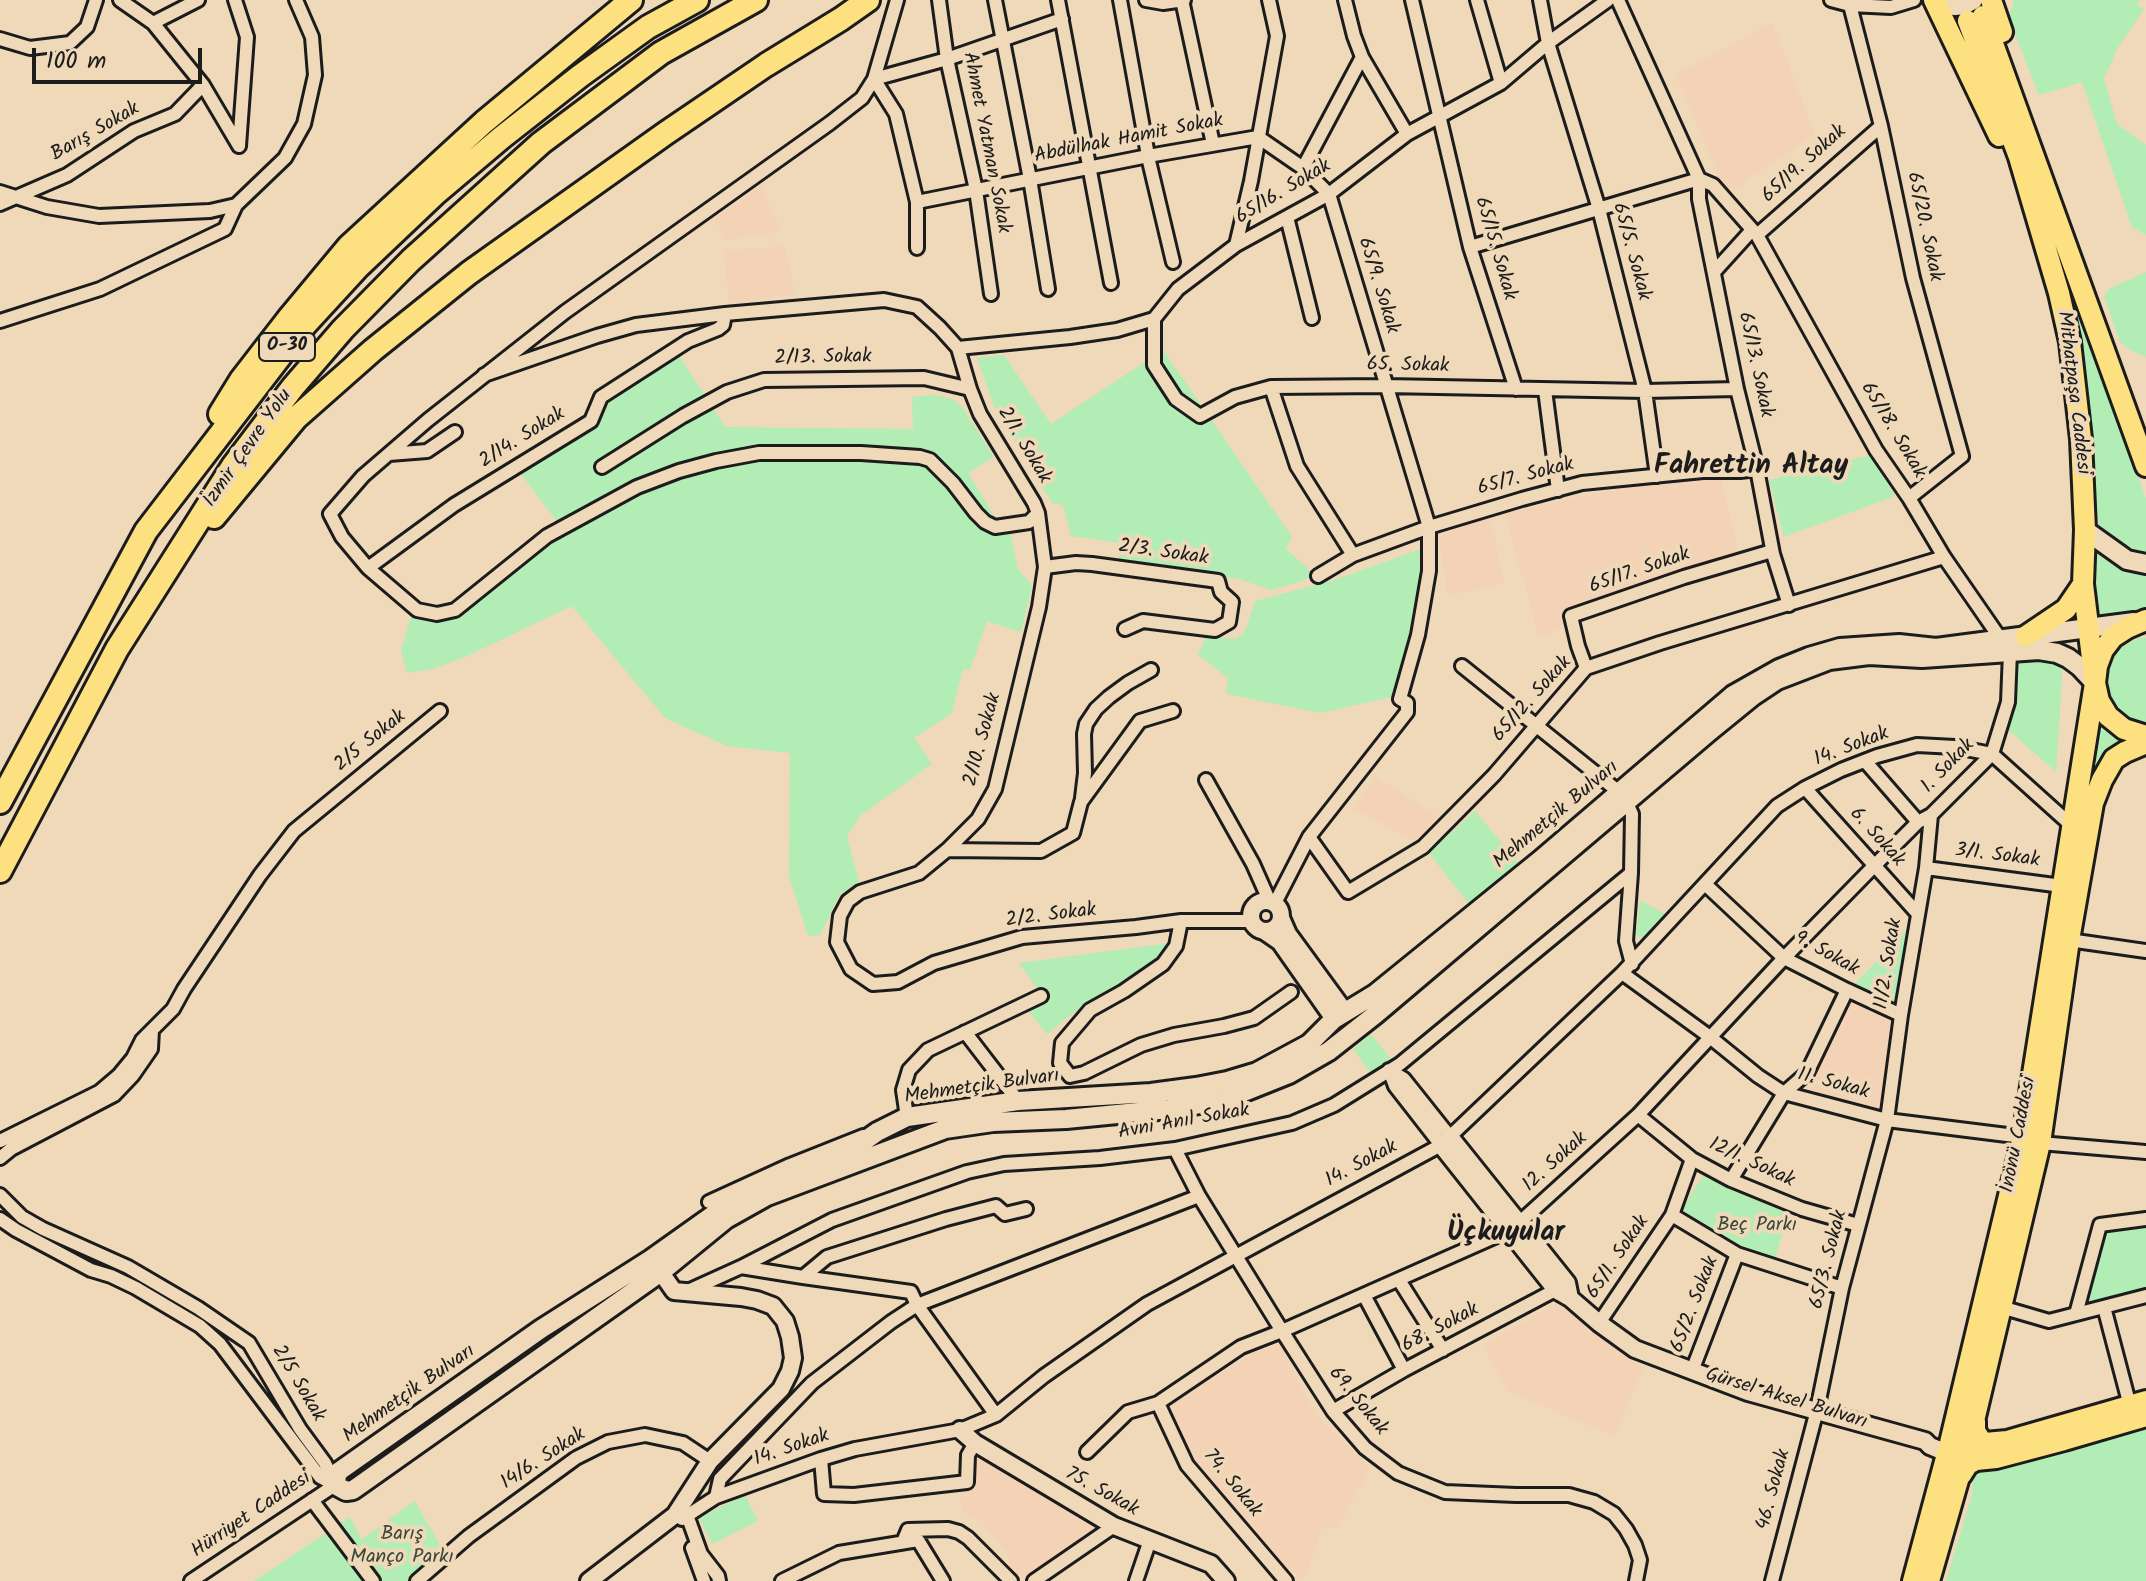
<!DOCTYPE html>
<meta charset="utf-8">
<style>
body{margin:0}
#map{position:relative;width:2146px;height:1581px;overflow:hidden;background:#efd9b8;font-family:Kalam,sans-serif}
canvas{display:block}
.scale{position:absolute;left:32px;top:48px;width:170px;height:36px;box-sizing:border-box;border:4px solid #1c1c1c;border-top:0;padding-left:10px;font-size:24px;line-height:28px;white-space:nowrap;color:#1c1c1c;-webkit-text-stroke:6px #efd9b8;paint-order:stroke}
</style>
<div id="map">
<canvas width="2146" height="1581"></canvas>
<div class="scale">100 m</div>
</div>
<script>
const g = document.querySelector('canvas').getContext('2d');
g.lineJoin = 'round';
function fill(path, color) { g.fillStyle = color; g.fill(path, 'evenodd'); }
const shape = rows => new Path2D(rows.map(r => 'M' + r).join(''));
function strokePath(path, color, width, dash) { g.strokeStyle = color; g.lineWidth = width; g.lineCap = dash ? 'butt' : 'round'; g.setLineDash(dash || []); g.stroke(path); }
function write(font, color, halo, rows, align = 'center') {
  g.font = font + ' Kalam,sans-serif'; g.lineWidth = 8; g.setLineDash([]); g.textBaseline = 'middle'; g.strokeStyle = halo; g.fillStyle = color; for (const [text, x, y, turn = 0] of rows) {
    g.save(); g.translate(x, y); g.rotate((+turn || 0) * Math.PI / 180); g.textAlign = isNaN(turn) ? turn : align; if (halo) g.strokeText(text, 0, 0); g.fillText(text, 0, 0); g.restore();
  }
}
const built = shape([
 [1772,23,1815,134,1727,194,1676,75],
 [761,186,781,231,725,240,714,218],
 [785,246,795,294,729,303,724,251],
 [1721,477,1739,554,1577,603,1576,622,1539,637,1505,513,1641,484],
 [1489,515,1505,583,1448,595,1437,529],
 [1376,777,1439,818,1421,844,1354,809],
 [1852,999,1892,1019,1881,1114,1808,1090],
 [1561,1301,1643,1368,1614,1436,1508,1391,1483,1345],
 [1280,1344,1315,1415,1370,1467,1337,1529,1323,1526,1304,1580,1287,1568,1190,1454,1171,1405,1255,1352],
 [977,1455,1094,1515,1094,1530,1024,1579,1010,1567,1008,1554,982,1522,962,1512,960,1491,972,1486]
]);
const green = shape([
 [2014,0,2140,0,2137,5,2144,9,2117,49,2104,79,2117,124,2146,145,2146,235,2132,227,2082,82,2039,95,2009,19],
 [2053,233,2146,499,2146,552,2132,549,2117,542,2102,530,2092,514,2092,426,2079,338],
 [2146,272,2146,357,2132,351,2120,342,2104,296,2109,289],
 [1163,350,1292,537,1286,549,1315,575,1299,582,1271,590,1239,579,1118,564,1120,543,1071,536,1063,505,1052,503,994,406,977,358,1004,355,1051,424],
 [677,352,725,427,913,429,912,397,935,395,953,399,962,407,994,457,968,473,999,524,1010,532,1018,569,1030,583,1032,588,1021,632,987,621,970,670,963,669,952,713,914,738,932,764,861,815,847,836,859,882,840,894,820,935,808,936,789,876,790,753,727,746,665,718,572,606,467,656,433,669,407,673,401,650,411,617,436,620,459,613,565,532,517,469],
 [1871,455,1895,496,1784,537,1769,480],
 [1435,544,1432,596,1400,684,1391,697,1320,713,1227,694,1228,678,1198,655,1206,636,1236,639,1245,631,1255,601,1331,581],
 [2095,549,2116,564,2132,571,2146,573,2146,614,2098,617],
 [2146,637,2146,724,2130,719,2119,711,2112,700,2108,687,2108,673,2113,659,2122,647,2136,639],
 [2012,654,2063,662,2056,772,2006,728],
 [2098,720,2106,728,2129,742,2102,765,2091,762],
 [1475,811,1522,867,1471,907,1429,853],
 [1640,900,1665,914,1643,938,1636,935],
 [1913,923,1898,1007,1852,987],
 [1170,943,1156,962,1116,991,1086,1003,1047,1034,1029,1012,1045,999,1019,963],
 [1371,1034,1392,1060,1372,1075,1353,1049],
 [1703,1176,1788,1213,1775,1260,1743,1250,1679,1214],
 [2146,1219,2146,1295,2076,1314,2100,1225],
 [2146,1419,2146,1581,1946,1581,1972,1495,1973,1462],
 [745,1495,758,1521,712,1544,699,1517],
 [415,1501,445,1554,408,1581,254,1581,350,1517,365,1546,362,1539]
]);
const minor = shape([
 [120,0,153,23,203,85,239,146],
 [235,0,247,37,239,146],
 [897,0,874,79,862,98,830,123,565,312,428,420,363,476,330,514,342,537,368,568,417,610,437,614,455,610,547,536,637,487,679,471,716,461,759,453,861,453,920,457,930,460,953,483,976,513,985,522,995,527,1029,522,1038,513],
 [939,0,947,59,976,190,991,294],
 [995,0,1030,179,1048,289],
 [1058,0,1111,283],
 [1120,0,1149,161,1173,262],
 [1146,0,1163,3,1184,0],
 [1182,0,1213,144],
 [1412,0,1470,247,1516,389],
 [1477,0,1501,83],
 [1540,0,1548,43,1599,209,1645,391,1657,476],
 [1618,0,1699,179,1713,185,1757,235,1876,450,1909,498,1944,557,2002,641],
 [1831,0,1850,5,1891,7,1914,0],
 [1850,5,1881,126,1913,278,1962,456,1909,498],
 [153,23,198,0],
 [0,39,30,48,70,43,87,27,96,0],
 [1362,57,1407,134],
 [874,79,947,59,1062,19],
 [874,79,896,114,917,202,917,248],
 [1303,168,1362,57,1354,36,1345,0],
 [0,192,47,207,99,216,210,211,236,205],
 [917,202,1148,156,1258,137,1303,168,1329,194,1429,527,1429,571,1418,635,1400,699,1407,703,1407,712,1309,837,1275,903],
 [0,204,67,175,134,131,175,114,203,85],
 [1287,217,1312,318],
 [1757,235,1881,126],
 [1236,245,1251,181,1277,36,1269,0],
 [1470,247,1699,179,1699,199,1737,389,1757,469,1773,554,1789,605],
 [1714,272,1752,230],
 [1154,319,1154,365,1176,399,1200,416,1235,397,1271,387,1386,386,1645,391,1737,389],
 [0,321,100,289,225,229,236,205,285,158,304,124,315,75,312,37,296,0],
 [958,348,1070,337,1117,330,1154,319,1178,289,1236,245,1329,194,1407,134,1501,83,1548,43,1608,0],
 [484,375,597,336,636,325,725,314,884,300,917,307,940,328,958,348,970,389,980,414,1034,503,1038,513,1045,567,1039,607,995,789,978,819,947,850,919,873,860,892,848,901,840,916,837,942,851,969,873,984,898,982,934,963,1022,937,1136,927,1181,921,1251,921],
 [1271,387,1297,466,1353,555],
 [1545,390,1558,490],
 [389,454,427,451,455,432],
 [602,467,683,416,727,392,764,380,924,378,970,389],
 [1045,567,1076,563,1092,564,1218,581,1221,592,1232,602,1229,622,1215,630,1143,621,1125,629],
 [368,568,454,505,591,421,601,397,688,341,718,329,723,325,725,314],
 [1318,576,1353,555,1429,527,1522,499,1582,483,1703,471,1740,471,1757,469],
 [1462,666,1619,792],
 [1586,668,1578,646,1571,616,1684,577,1772,551],
 [1865,761,1918,822],
 [1206,780,1253,864,1269,900],
 [1805,788,1918,914],
 [1082,798,1085,773,1084,734,1086,724,1096,709,1109,697,1128,683,1151,670],
 [1626,801,1632,814,1631,873,1626,941,1632,964],
 [1309,837,1348,892,1423,847,1494,775,1586,668,1660,643,1944,557],
 [947,850,1041,851,1073,833,1081,802,1140,721,1173,711],
 [1926,868,2062,886],
 [1705,884,1784,958,1847,990,1901,1015],
 [1181,921,1176,946,1163,964,1124,991,1090,1010,1062,1043,1060,1063,1070,1076,1084,1073,1141,1045,1174,1035,1224,1026,1254,1018,1291,992],
 [2069,940,2146,951],
 [1622,973,1710,1037,1758,1076,1784,1093,1887,1120,2023,1137],
 [965,1032,1018,1101],
 [1389,1070,1395,1086,1441,1145],
 [1389,1070,1404,1079,1451,1138],
 [1638,1115,1692,1159,1731,1180,1802,1209,1858,1225],
 [907,1117,903,1090,909,1070,928,1050,1041,996],
 [0,1141,99,1092,119,1075,133,1058,142,1040,173,1009,184,989,260,875,294,831,440,711],
 [2040,1143,2146,1152],
 [0,1158,11,1149,114,1095,133,1075,151,1049,152,1030],
 [1731,1180,1784,1093,1807,1073,1847,990],
 [0,1195,22,1217,43,1229,128,1267,198,1308,249,1343,300,1429,325,1463,335,1485],
 [1199,1196,1282,1331,1333,1411,1365,1448,1398,1473,1445,1492,1516,1495,1569,1495,1594,1502,1614,1514,1626,1529,1635,1545,1640,1560,1636,1581],
 [709,1202,790,1165,863,1136],
 [1672,1215,1737,1254,1842,1288],
 [0,1219,16,1230,91,1270,111,1276,136,1288,200,1326,220,1344,320,1477,335,1485],
 [741,1267,803,1277,827,1257,946,1219,996,1206,1005,1214,1026,1209],
 [1399,1280,1443,1350],
 [688,1291,741,1267,832,1220,967,1172,1004,1164,1100,1158,1175,1149,1292,1123,1334,1105,1400,1064,1631,873],
 [1364,1295,1404,1370],
 [2001,1307,2049,1321,2146,1296],
 [2104,1307,2130,1406],
 [2076,1314,2100,1225,2146,1219],
 [1599,1323,1672,1215,1692,1159],
 [1692,1371,1737,1254],
 [1158,1403,1187,1465,1286,1581],
 [1333,1411,1404,1370,1561,1287],
 [996,1415,917,1305,1199,1196,1175,1149],
 [1087,1452,1128,1412,1158,1403,1241,1347,1282,1331,1510,1230,1520,1222,1638,1115,1784,958,1874,866,1918,822,1931,815,1992,754,2008,702,2010,652],
 [821,1459,824,1494,854,1495,967,1482,968,1455,975,1443],
 [716,1497,720,1479,812,1383,891,1322,917,1305,911,1292,803,1277],
 [312,1500,373,1581],
 [687,1515,701,1554,718,1576,719,1581],
 [682,1519,716,1497,821,1459,855,1449,960,1430,996,1415,1044,1376,1147,1304,1441,1145,1622,973,1777,806,1805,788,1841,770,1877,756,1917,745,1955,747,1992,754,2071,825],
 [903,1542,908,1530,948,1529,959,1532,968,1538,1011,1581],
 [692,1548,704,1581],
 [191,1581,335,1485],
 [417,1581,469,1536,576,1458,608,1442,645,1435,683,1443,710,1461],
 [782,1581,839,1553,918,1540,943,1581],
 [1034,1581,1114,1526],
 [1136,1581,1150,1540],
 [1772,1581,1817,1410,1842,1288,1887,1120,1901,1015,1926,868,1931,815]
]);
const tertiary = shape([
 '1251 916a15 15 0 1 1 30 0a15 15 0 1 1-30 0Z',
 [1281,918,1288,934,1345,1012],
 [1264,931,1280,942,1334,1019],
 [1451,1138,1567,1283,1570,1298],
 [1441,1145,1556,1290,1570,1298,1599,1323,1635,1349,1748,1392,1925,1441,1930,1446,1947,1453],
 [960,1430,975,1443,1114,1526,1211,1564,1226,1581],
 [589,1581,675,1515,710,1461,781,1389,790,1371,793,1358,790,1337,785,1321,773,1306,757,1300,741,1297,674,1291,655,1264]
]);
const secondary = shape([
 [1939,0,1955,6,1964,5,1973,0],
 [2085,530,2127,560,2146,564],
 [2095,683,2080,667,2068,658,2057,653,2039,650,1922,658,1869,655,1829,660,1777,680,1753,696,1710,731,1376,1014,1329,1051,1289,1074,1224,1100,1169,1109,1066,1119,993,1122,945,1129,767,1196,726,1219,661,1272,353,1490,346,1491,335,1485,338,1472,541,1329,651,1259,720,1210,849,1152,877,1132,907,1117,1018,1101,1151,1093,1196,1087,1227,1081,1257,1072,1309,1044,1334,1019,1375,994,1539,861,1733,695,1779,669,1809,657,1840,648,1899,644,1936,648,2134,622]
]);
const primary = shape([
 [1934,0,1999,136],
 [1991,0,2002,32],
 [1983,16,2146,466],
 [2146,620,2127,628,2113,637,2103,650,2097,666,2095,683,2099,701,2108,716,2124,729,2146,736],
 [2026,636,2066,609,2083,584],
 [1975,1421,1975,1431,1980,1439,1985,1443,2007,1441,2146,1401],
 [1961,1475,1968,1464,1976,1460,1996,1458,2064,1440,2146,1416],
 [1913,1581,1950,1443,2023,1137,2095,683,2083,584,2085,530,2081,439,2070,342,2059,293,2019,157,1968,21],
 [1929,1581,1969,1442,2040,1143,2069,940,2093,803,2102,780,2114,759,2125,752,2146,743]
]);
const motorway = shape([
 [220,414,241,380,289,318,349,246,484,122,631,0],
 [214,517,296,418,373,350,469,273,666,133,766,65,841,19,868,0],
 [0,802,146,531,301,329,358,267,436,193,501,138,580,76,648,27,697,0],
 [0,871,117,649,233,466,293,387,343,329,411,260,541,143,661,53,756,0]
]);
const shields = [
 [287,347,56]
];
const shieldNames = [
 ["O-30",287,347]
];
const streetNames = [
 ["Barış Sokak",96,133,-30],
 ["Abdülhak Hamit Sokak",1129,140,-11],
 ["Ahmet Yatman Sokak",985,143,79],
 ["65/19. Sokak",1805,165,-42],
 ["65/16. Sokak",1284,193,-31],
 ["65/20. Sokak",1923,227,78],
 ["65/15. Sokak",1494,249,74],
 ["65/5. Sokak",1630,252,75],
 ["65/9. Sokak",1377,286,73],
 ["2/13. Sokak",823,359,-1],
 ["65/13. Sokak",1754,365,78],
 ["65. Sokak",1408,367,1],
 ["Mithatpaşa Caddesi",2072,393,83],
 ["65/18. Sokak",1892,431,59],
 ["2/14. Sokak",523,439,-32],
 ["2/1. Sokak",1023,446,59],
 ["İzmir Çevre Yolu",249,449,-55],
 ["65/7. Sokak",1526,478,-15],
 ["2/3. Sokak",1163,554,8],
 ["65/17. Sokak",1640,572,-19],
 ["65/12. Sokak",1533,700,-48],
 ["2/10. Sokak",984,740,-75],
 ["2/5 Sokak",371,742,-39],
 ["14. Sokak",1852,748,-21],
 ["1. Sokak",1949,767,-46],
 ["Mehmetçik Bulvarı",1557,816,-40],
 ["6. Sokak",1876,838,48],
 ["3/1. Sokak",1997,857,7],
 ["2/2. Sokak",1051,917,-7],
 ["9. Sokak",1826,955,29],
 ["11/2. Sokak",1890,964,-81],
 ["11. Sokak",1833,1085,15],
 ["Mehmetçik Bulvarı",982,1088,-8],
 ["Avni Anıl Sokak",1184,1123,-10],
 ["İnönü Caddesi",2020,1135,-79],
 ["12. Sokak",1556,1163,-42],
 ["12/1. Sokak",1751,1164,25],
 ["14. Sokak",1362,1165,-28],
 ["65/1. Sokak",1619,1258,-56],
 ["65/3. Sokak",1830,1260,-76],
 ["65/2. Sokak",1696,1305,-69],
 ["68. Sokak",1441,1329,-28],
 ["2/5 Sokak",297,1384,59],
 ["Mehmetçik Bulvarı",410,1395,-35],
 ["Gürsel Aksel Bulvarı",1786,1400,17],
 ["69. Sokak",1357,1402,51],
 ["14. Sokak",792,1449,-19],
 ["14/6. Sokak",544,1460,-33],
 ["74. Sokak",1231,1484,51],
 ["46. Sokak",1775,1490,-75],
 ["75. Sokak",1101,1493,29],
 ["Hürriyet Caddesi",252,1516,-34]
];
const parkNames = [
 ["Beç Parkı",1757,1227],
 ["Barış",402,1536],
 ["Manço Parkı",402,1559]
];
const districtNames = [
 ["Fahrettin Altay",1751,468],
 ["Üçkuyular",1506,1235]
];
fill(built, '#f3d2b6');
fill(green, '#b1edb4');
strokePath(minor, '#1c1c1c', 18);
strokePath(tertiary, '#1c1c1c', 22);
strokePath(secondary, '#1c1c1c', 24);
strokePath(primary, '#1c1c1c', 26);
strokePath(motorway, '#1c1c1c', 28);
strokePath(minor, '#efd9b8', 12);
strokePath(tertiary, '#efd9b8', 16);
strokePath(secondary, '#efd9b8', 18);
strokePath(primary, '#fde080', 20);
strokePath(motorway, '#fde080', 22);
for (const [x, y, w] of shields) { const box = new Path2D(); box.roundRect(x - w / 2, y - 14, w, 28, 6); g.fillStyle = '#efd9b8'; g.fill(box); strokePath(box, '#1c1c1c', 2); }
write('bold 18px', '#1c1c1c', null, shieldNames);
write('20px', '#1c1c1c', '#efd9b8', streetNames);
write('20px', '#3a463a', '#efd9b8', parkNames);
write('bold 28px', '#1c1c1c', '#efd9b8', districtNames);
</script>
